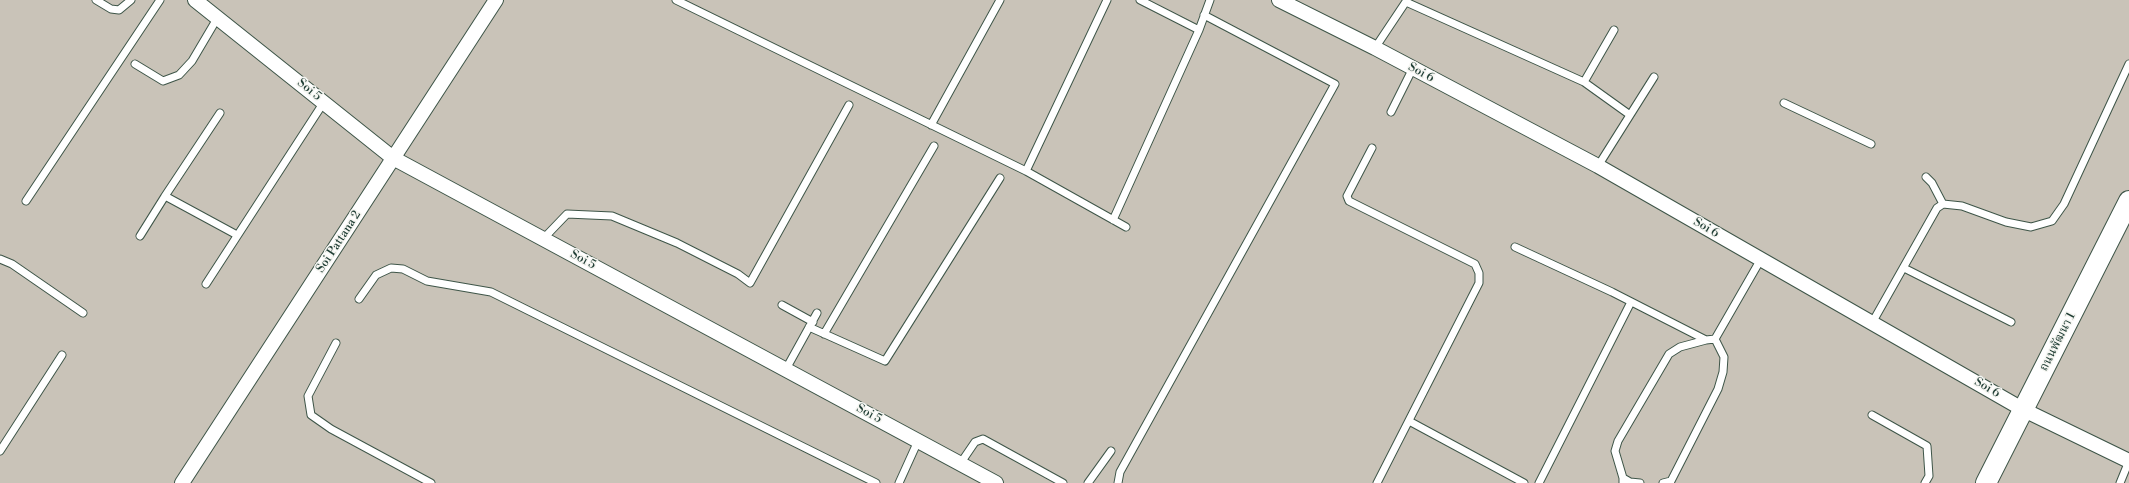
<!DOCTYPE html>
<meta charset="utf-8">
<style>
body{margin:0}
canvas{display:block;background:#ebdfbc}
</style>
<canvas width="2129" height="483"></canvas>
<script>
const g = document.querySelector('canvas').getContext('2d');
g.lineJoin = 'round';
function fill(path, color) { g.fillStyle = color; g.fill(path, 'evenodd'); }
const shape = rows => new Path2D(rows.map(r => 'M' + r).join(''));
function strokePath(path, color, width, dash) { g.strokeStyle = color; g.lineWidth = width; g.lineCap = dash ? 'butt' : 'round'; g.setLineDash(dash || []); g.stroke(path); }
function write(font, color, halo, rows, align = 'center') {
  g.font = font + ' "Libre Bodoni","Noto Serif Thai",serif'; g.lineWidth = 3; g.setLineDash([]); g.textBaseline = 'middle'; g.strokeStyle = halo; g.fillStyle = color; for (const [text, x, y, turn = 0] of rows) {
    g.save(); g.translate(x, y); g.rotate((+turn || 0) * Math.PI / 180); g.textAlign = isNaN(turn) ? turn : align; if (halo) g.strokeText(text, 0, 0); g.fillText(text, 0, 0); g.restore();
  }
}
const industrial = shape([
 [0,0,2129,0,2129,483,0,483]
]);
const service = shape([
 [96,0,111,9,119,10,131,0],
 [676,0,1026,171,1107,0],
 [1140,0,1199,30],
 [1406,2,1584,82],
 [1614,30,1584,82,1630,115],
 [1375,48,1407,0],
 [135,64,163,81,179,75,192,61,218,17],
 [1784,103,1871,144],
 [1391,112,1413,68],
 [220,113,165,196,237,235],
 [931,125,1000,0],
 [1372,148,1347,196,1349,201,1475,264,1479,273,1479,283,1377,483],
 [1598,166,1654,77],
 [1026,171,1126,227],
 [1926,177,1932,183,1943,204],
 [26,201,160,0],
 [1113,220,1199,30,1210,0],
 [140,236,165,196],
 [543,239,567,214,612,216,677,243,738,274,750,283,849,105],
 [1515,247,1612,292,1706,340,1715,339,1761,259],
 [0,259,12,264,83,313],
 [1904,268,2011,322],
 [206,284,324,102],
 [359,299,376,275,391,268,403,269,427,281,491,292,876,483],
 [782,305,813,322],
 [1872,323,1937,208,1943,204,1962,206,2006,222,2031,227,2052,221,2064,204,2129,64],
 [809,327,885,361,1000,178],
 [824,334,934,146],
 [336,343,308,396,311,415,331,429,431,483],
 [786,369,817,313],
 [1872,415,1927,446,1929,476,1925,483],
 [1409,421,1524,483],
 [0,451,62,355],
 [960,464,975,442,983,439,1063,483],
 [1623,478,1615,451,1618,441,1669,354,1680,347,1706,340],
 [899,483,918,441],
 [1088,483,1111,451],
 [1118,483,1120,472,1335,84,1204,15],
 [1539,483,1631,302],
 [1623,483,1623,478,1630,482,1640,483],
 [1663,483,1671,481,1718,389,1723,372,1724,357,1715,339],
 [2120,483,2129,461]
]);
const minor = shape([
 [195,0,393,158,996,483],
 [1279,0,1375,48,1598,166,2024,410,2129,461],
 [182,483,496,0]
]);
const secondary = shape([
 [1986,483,2129,201]
]);
const streetNames = [
 ["Soi 6",1421,73,28],
 ["Soi 5",309,90,39],
 ["Soi 6",1706,228,30],
 ["Soi Pattana 2",339,242,-57],
 ["Soi 5",583,260,28],
 ["ถนนพัฒนา 1",2058,342,-63],
 ["Soi 6",1987,388,30],
 ["Soi 5",869,414,28]
];
fill(industrial, '#c9c3b8');
strokePath(service, '#3e5548', 9);
strokePath(minor, '#3e5548', 16);
strokePath(secondary, '#3e5548', 22);
strokePath(service, '#fff', 7);
strokePath(minor, '#fff', 14);
strokePath(secondary, '#fff', 20);
write('12px', '#1f3d34', '#f6f6f2', streetNames);
</script>
